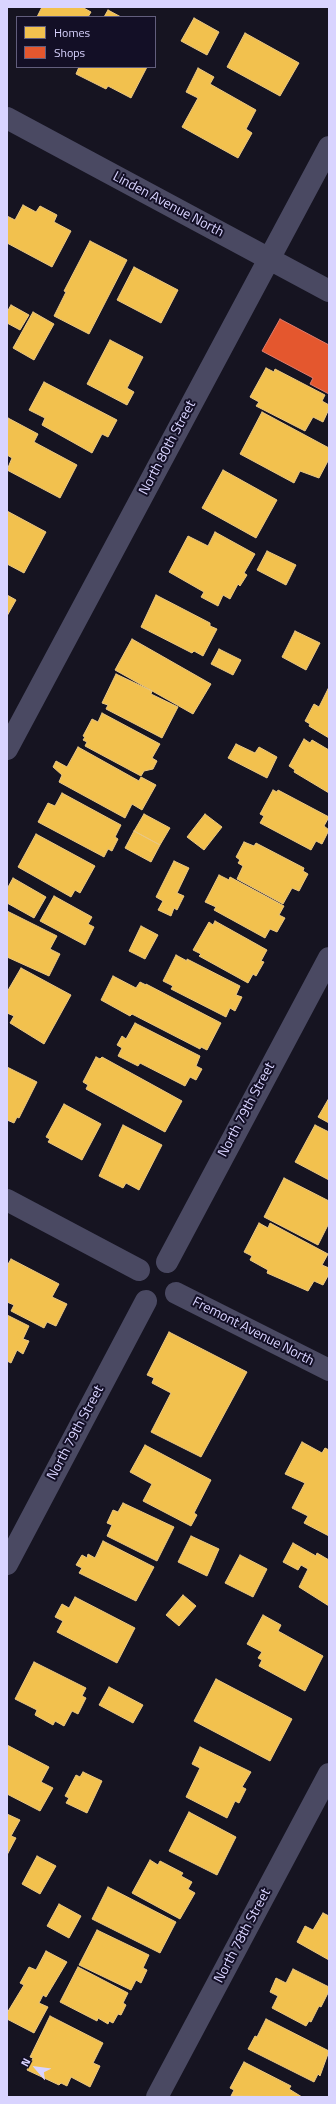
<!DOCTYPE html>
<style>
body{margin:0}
#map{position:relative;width:336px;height:2104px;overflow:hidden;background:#161421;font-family:"Titillium Web",sans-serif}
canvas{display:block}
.frame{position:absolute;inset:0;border:8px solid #d9d4ff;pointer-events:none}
.legend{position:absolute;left:16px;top:16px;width:140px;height:52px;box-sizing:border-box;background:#130f26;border:1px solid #625e7d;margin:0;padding:5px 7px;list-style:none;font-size:12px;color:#d9d4ff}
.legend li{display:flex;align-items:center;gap:8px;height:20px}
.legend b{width:20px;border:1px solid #625e7d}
.north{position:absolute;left:16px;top:2048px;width:40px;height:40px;-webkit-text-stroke:3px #130f26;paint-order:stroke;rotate:298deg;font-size:11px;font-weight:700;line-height:16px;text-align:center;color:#d9d4ff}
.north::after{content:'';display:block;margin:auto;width:14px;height:18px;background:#d9d4ff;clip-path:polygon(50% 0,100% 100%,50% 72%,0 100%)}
</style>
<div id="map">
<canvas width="336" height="2104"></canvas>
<div class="frame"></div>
<ul class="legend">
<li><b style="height:11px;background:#f2c14e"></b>Homes</li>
<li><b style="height:11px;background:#e4572e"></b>Shops</li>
</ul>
<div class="north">N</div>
</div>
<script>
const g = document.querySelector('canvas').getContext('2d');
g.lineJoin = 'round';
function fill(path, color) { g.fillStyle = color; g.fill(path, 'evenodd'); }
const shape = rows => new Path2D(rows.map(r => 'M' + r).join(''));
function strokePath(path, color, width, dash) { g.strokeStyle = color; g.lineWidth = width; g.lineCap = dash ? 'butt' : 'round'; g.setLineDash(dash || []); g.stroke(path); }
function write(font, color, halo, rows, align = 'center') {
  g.font = font + ' "Titillium Web",sans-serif'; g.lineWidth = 4; g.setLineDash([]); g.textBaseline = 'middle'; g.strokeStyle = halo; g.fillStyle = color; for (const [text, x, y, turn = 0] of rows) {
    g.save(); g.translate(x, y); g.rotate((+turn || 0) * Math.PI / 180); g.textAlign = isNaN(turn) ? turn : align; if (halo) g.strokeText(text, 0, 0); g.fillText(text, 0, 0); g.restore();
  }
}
const homes = shape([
 [42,7,82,7,91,12,88,17,37,17,42,7],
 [108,10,121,17,104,17,108,10],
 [194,18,219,32,207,55,181,41,194,18],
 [245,33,299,63,280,96,227,67,245,33],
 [79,67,147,67,131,98,108,86,106,89,76,74,79,67],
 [198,68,214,77,210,84,256,110,246,129,252,133,238,158,182,127,198,98,186,92,198,68],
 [23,205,36,212,40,206,57,215,54,222,71,231,52,267,7,243,7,216,15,220,23,205],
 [90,241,127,260,89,334,54,316,66,292,64,291,90,241],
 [134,267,178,290,161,323,117,300,134,267],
 [11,305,29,315,20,330,7,323,7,312,11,305],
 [33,312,54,324,34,360,13,348,33,312],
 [110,340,143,357,127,388,134,392,127,405,87,384,110,340],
 [266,368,274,372,275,369,325,395,322,401,329,405,329,409,323,422,313,417,305,431,256,406,259,402,250,397,266,368],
 [44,382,117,420,108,437,102,434,92,453,42,425,45,418,29,410,44,382],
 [262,412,329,448,329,459,319,478,300,471,294,483,240,454,262,412],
 [8,418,38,434,34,442,77,465,60,498,7,470,12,458,7,455,8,418],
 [223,470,277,500,256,538,202,508,223,470],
 [7,511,46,532,24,573,7,564,7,511],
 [215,532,255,554,244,573,247,575,240,586,238,584,230,599,223,595,218,606,201,597,204,592,169,572,188,536,208,546,215,532],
 [267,551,296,565,286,585,257,570,267,551],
 [7,595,16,600,7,616,7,595],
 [156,595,210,623,210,626,217,629,203,656,194,651,192,653,141,627,156,595],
 [295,631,320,643,306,670,282,657,295,631],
 [132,639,211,684,193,714,115,670,132,639],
 [219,649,241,660,233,675,211,664,219,649],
 [116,674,152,691,151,694,178,707,162,738,106,709,108,705,102,703,116,674],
 [328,689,329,689,329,738,309,726,310,724,305,721,314,704,319,707,328,689],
 [102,713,160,744,152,758,157,761,153,769,144,771,141,776,85,746,87,742,83,740,85,737,83,736,92,719,98,722,102,713],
 [304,739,310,743,312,740,329,750,329,793,294,772,295,770,289,766,304,739],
 [236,744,255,753,259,747,277,757,267,778,228,758,236,744],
 [78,747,139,781,141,777,156,785,142,810,132,804,125,818,59,782,62,775,53,767,56,761,67,767,78,747],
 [273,790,277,792,278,790,329,817,324,826,329,830,322,844,316,841,311,850,260,823,264,816,260,814,273,790],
 [62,793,121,825,115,837,118,839,112,851,108,849,104,857,38,822,48,803,55,806,62,793],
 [144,814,170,828,160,845,134,831,144,814],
 [205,814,222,827,204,850,187,837,205,814],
 [134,831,160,845,151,862,125,848,134,831],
 [36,834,95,866,80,893,75,890,71,897,18,867,36,834],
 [244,842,254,846,256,843,304,868,303,871,308,874,299,891,292,888,283,904,237,879,243,866,238,863,240,860,236,857,244,842],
 [174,861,189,868,177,893,184,896,177,910,174,908,171,916,158,910,163,901,156,897,174,861],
 [219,875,229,880,230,877,284,906,279,915,285,918,277,932,270,929,265,938,214,910,216,907,205,902,219,875],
 [13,878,46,897,34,918,7,903,7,889,13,878],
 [54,896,92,917,88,924,94,927,85,945,40,921,54,896],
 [7,911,57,936,50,949,60,954,49,976,7,957,7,911],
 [215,921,267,950,261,961,264,962,256,976,253,974,248,983,199,956,201,954,193,950,209,922,213,925,215,921],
 [141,926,158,935,145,959,129,951,141,926],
 [176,955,187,961,187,959,240,986,236,995,242,997,235,1011,230,1008,226,1017,171,989,173,986,163,981,176,955],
 [21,968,71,995,44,1044,10,1023,14,1016,7,1013,7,992,21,968],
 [113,976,136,988,140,982,146,985,146,984,221,1023,207,1050,201,1047,200,1049,132,1014,130,1016,101,1000,113,976],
 [135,1023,200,1056,196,1066,202,1069,196,1080,190,1077,185,1086,140,1063,138,1066,118,1056,122,1048,117,1045,122,1036,126,1039,135,1023],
 [96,1057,100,1059,102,1057,182,1101,165,1132,86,1089,88,1085,83,1082,96,1057],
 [7,1067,37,1082,19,1118,17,1117,14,1123,7,1120,7,1067],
 [329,1098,329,1123,318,1117,329,1098],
 [64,1104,101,1124,82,1160,48,1142,50,1139,46,1137,64,1104],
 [123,1125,162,1145,139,1190,126,1183,123,1188,99,1176,123,1125],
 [315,1125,329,1132,329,1180,295,1162,315,1125],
 [284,1178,329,1201,329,1223,318,1245,264,1217,284,1178],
 [259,1223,268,1228,270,1223,328,1254,322,1265,329,1268,329,1274,323,1285,314,1281,308,1291,267,1273,268,1270,250,1260,252,1256,244,1252,259,1223],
 [11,1259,59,1284,52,1297,67,1304,56,1326,47,1322,44,1328,11,1311,14,1305,7,1302,7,1266,11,1259],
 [7,1315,29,1326,23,1339,29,1341,23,1354,17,1350,11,1363,7,1361,7,1315],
 [169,1332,247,1372,201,1457,151,1432,171,1393,152,1383,154,1378,147,1375,169,1332],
 [302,1442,322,1453,325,1448,329,1450,329,1536,304,1523,308,1516,292,1508,305,1483,285,1474,302,1442],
 [145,1445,211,1480,194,1513,197,1515,191,1526,143,1501,152,1484,130,1472,145,1445],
 [123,1503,174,1527,157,1561,107,1536,112,1525,107,1523,113,1510,118,1512,123,1503],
 [191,1536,219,1549,207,1576,178,1562,191,1536],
 [103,1541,154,1567,136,1601,79,1573,82,1568,76,1565,82,1555,87,1558,88,1554,95,1558,103,1541],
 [293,1543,316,1556,317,1553,329,1560,329,1606,299,1587,308,1569,301,1565,298,1570,283,1562,293,1543],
 [240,1555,267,1569,253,1597,225,1583,240,1555],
 [183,1595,196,1606,179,1626,166,1615,183,1595],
 [75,1597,135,1628,117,1663,57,1632,63,1621,55,1617,62,1604,69,1608,75,1597],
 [263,1615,281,1625,278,1631,323,1656,305,1691,259,1666,262,1660,258,1658,262,1652,247,1644,263,1615],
 [34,1662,86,1688,82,1696,86,1698,78,1714,72,1711,64,1726,55,1721,53,1725,35,1715,37,1710,15,1699,34,1662],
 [216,1679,292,1719,270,1761,194,1721,216,1679],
 [109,1687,143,1705,133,1723,99,1705,109,1687],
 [7,1745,49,1767,41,1782,53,1788,40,1811,7,1794,7,1745],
 [200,1747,251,1772,242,1787,246,1789,239,1803,235,1801,227,1818,186,1797,200,1768,192,1764,200,1747],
 [83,1772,102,1781,87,1813,66,1803,69,1798,65,1796,76,1775,80,1777,83,1772],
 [189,1812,236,1837,217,1875,169,1851,189,1812],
 [7,1814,20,1820,11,1836,16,1838,7,1855,7,1814],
 [37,1856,56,1866,40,1894,22,1884,37,1856],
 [150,1860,158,1865,160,1861,183,1873,181,1876,192,1882,188,1889,195,1893,180,1919,132,1893,150,1860],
 [108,1887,176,1922,160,1953,92,1919,108,1887],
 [59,1904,81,1916,69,1938,47,1926,59,1904],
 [323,1913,329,1916,329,1960,297,1942,305,1926,313,1930,323,1913],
 [97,1930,149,1955,143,1968,147,1970,141,1983,136,1980,131,1990,79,1965,97,1930],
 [46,1951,67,1962,46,1997,43,1995,39,2003,48,2007,34,2033,7,2019,7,2013,24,1985,20,1983,29,1967,36,1970,46,1951],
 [78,1967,128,1993,123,2003,126,2005,121,2015,118,2014,113,2023,109,2021,108,2024,98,2018,97,2021,60,2002,78,1967],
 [293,1969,329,1987,329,1991,321,2007,319,2006,311,2022,309,2021,306,2026,272,2008,278,1996,270,1992,276,1978,286,1983,293,1969],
 [50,2016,103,2043,93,2063,100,2066,90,2087,71,2077,67,2086,61,2083,59,2085,27,2070,33,2058,30,2057,50,2016],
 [266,2019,329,2051,320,2076,318,2074,314,2082,248,2049,255,2036,257,2037,266,2019],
 [244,2062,291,2086,289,2089,302,2097,231,2096,234,2090,230,2088,244,2062]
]);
const shops = shape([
 [280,319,329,345,329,394,310,384,313,378,262,351,280,319]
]);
const minor = shape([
 [7,118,329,291],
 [7,749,329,147],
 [7,1200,139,1270],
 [167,1262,329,958],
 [176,1293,329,1370],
 [7,1564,146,1301],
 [157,2097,329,1774]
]);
const streetNames = [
 ["Linden Avenue North",168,205,28],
 ["North 80th Street",168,448,-62],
 ["North 79th Street",247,1110,-62],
 ["Fremont Avenue North",253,1332,27],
 ["North 79th Street",76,1433,-62],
 ["North 78th Street",243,1936,-62]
];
fill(homes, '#f2c14e');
strokePath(homes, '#eac783', 1);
fill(shops, '#e4572e');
strokePath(shops, '#e17c6d', 1);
strokePath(minor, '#4a4962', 22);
write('14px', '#d9d4ff', '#130f26', streetNames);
</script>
